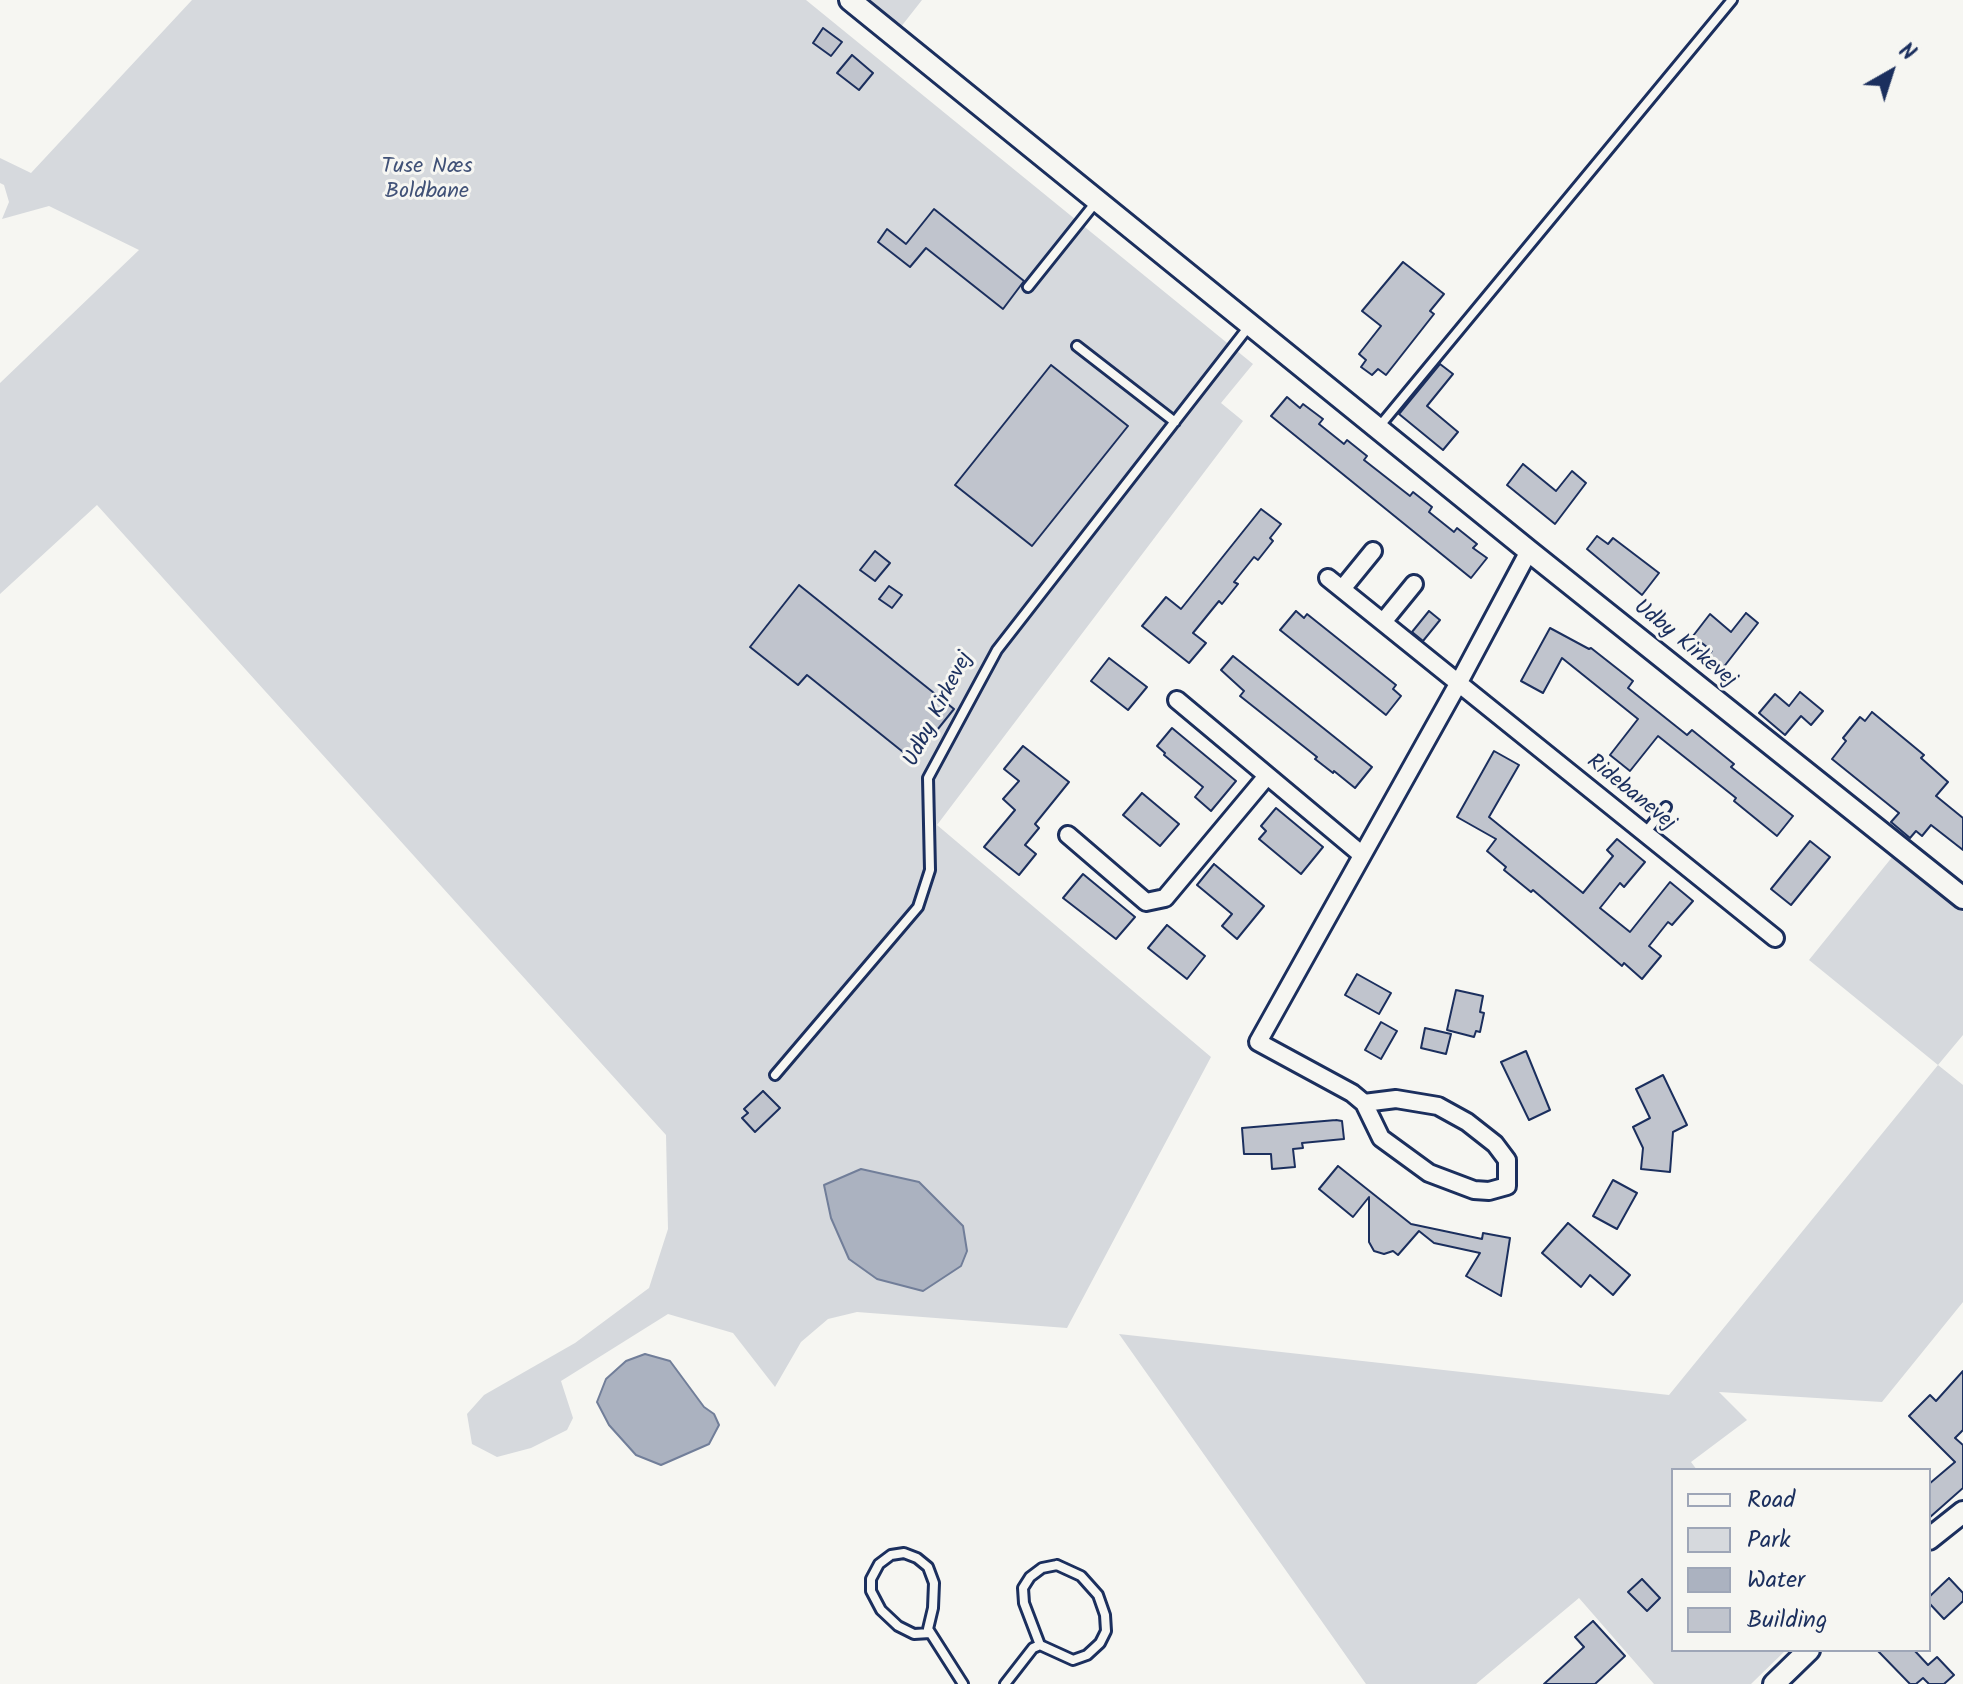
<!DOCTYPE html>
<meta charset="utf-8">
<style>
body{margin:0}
#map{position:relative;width:1963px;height:1684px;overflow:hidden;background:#f6f6f2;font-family:Kalam,sans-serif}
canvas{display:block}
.legend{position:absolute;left:1671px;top:1468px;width:260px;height:184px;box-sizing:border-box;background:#f6f6f2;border:2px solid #9ea6b7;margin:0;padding:10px 14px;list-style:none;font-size:24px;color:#1b2f5e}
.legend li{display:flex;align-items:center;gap:16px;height:40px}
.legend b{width:40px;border:2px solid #9ea6b7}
.north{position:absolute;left:1851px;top:32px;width:80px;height:80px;-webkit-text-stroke:6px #f6f6f2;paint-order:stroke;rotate:39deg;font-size:22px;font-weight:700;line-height:32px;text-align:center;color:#1b2f5e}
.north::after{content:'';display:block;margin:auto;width:28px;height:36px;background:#1b2f5e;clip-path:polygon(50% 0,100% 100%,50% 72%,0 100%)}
</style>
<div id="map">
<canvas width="1963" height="1684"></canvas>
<ul class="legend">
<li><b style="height:10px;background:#f6f6f2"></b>Road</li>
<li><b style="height:22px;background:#d6d9dd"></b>Park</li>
<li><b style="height:22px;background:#abb2c0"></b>Water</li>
<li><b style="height:22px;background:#c0c4cd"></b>Building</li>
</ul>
<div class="north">N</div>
</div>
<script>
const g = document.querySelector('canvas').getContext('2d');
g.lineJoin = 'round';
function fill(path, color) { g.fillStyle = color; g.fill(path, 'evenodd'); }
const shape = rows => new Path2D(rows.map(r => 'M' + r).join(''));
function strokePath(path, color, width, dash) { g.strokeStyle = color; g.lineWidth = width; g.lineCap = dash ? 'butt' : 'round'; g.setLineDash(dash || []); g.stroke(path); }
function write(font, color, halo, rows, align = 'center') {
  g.font = font + ' Kalam,sans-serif'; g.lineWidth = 6; g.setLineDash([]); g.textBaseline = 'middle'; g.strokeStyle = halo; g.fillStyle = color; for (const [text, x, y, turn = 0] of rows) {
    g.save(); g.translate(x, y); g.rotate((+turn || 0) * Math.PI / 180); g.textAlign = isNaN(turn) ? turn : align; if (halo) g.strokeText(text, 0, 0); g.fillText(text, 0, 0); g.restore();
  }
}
const green = shape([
 [192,0,806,0,1253,364,1221,403,1243,421,937,825,1211,1057,1067,1328,857,1312,828,1319,801,1342,775,1387,733,1333,668,1314,561,1381,573,1418,567,1430,531,1448,497,1457,472,1444,467,1414,484,1395,575,1343,649,1288,668,1229,666,1135,97,505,0,594,0,383,139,250,49,206,2,219,9,202,4,185,0,183,0,158,31,173],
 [865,0,922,0,900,28],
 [1893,856,1963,912,1963,1035,1938,1065,1963,1085,1963,1302,1882,1402,1719,1392,1747,1420,1691,1462,1697,1470,1673,1470,1673,1650,1786,1650,1751,1684,1654,1684,1579,1598,1476,1684,1366,1684,1119,1334,1669,1395,1938,1065,1809,960]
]);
const water = shape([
 [861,1169,919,1182,963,1226,967,1251,961,1266,923,1291,877,1279,849,1259,831,1218,824,1185,861,1169],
 [645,1354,670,1361,704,1407,714,1414,719,1425,709,1444,661,1465,636,1455,609,1425,597,1402,606,1379,626,1361,645,1354]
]);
const building = shape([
 [823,28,842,42,831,56,813,43,823,28],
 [852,55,873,73,859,90,837,73,852,55],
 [934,209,1024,281,1003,309,926,248,910,267,878,242,887,229,906,244,934,209],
 [1403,262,1444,294,1430,311,1434,314,1386,375,1378,369,1372,375,1361,367,1366,360,1359,354,1381,326,1362,311,1403,262],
 [1440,364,1453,374,1427,406,1458,432,1443,450,1399,414,1440,364],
 [1051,365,1128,426,1032,546,955,485,1051,365],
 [1287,397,1300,408,1303,404,1323,419,1319,424,1344,444,1347,440,1367,456,1364,460,1410,496,1413,492,1432,507,1429,512,1454,532,1457,528,1477,544,1473,548,1487,558,1471,578,1271,416,1287,397],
 [1523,464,1556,491,1572,471,1586,483,1555,524,1507,485,1523,464],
 [1261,509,1281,524,1270,538,1273,541,1258,560,1254,557,1234,582,1238,584,1222,604,1219,601,1193,633,1206,643,1189,663,1142,626,1166,597,1181,609,1261,509],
 [1597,536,1608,544,1613,538,1659,573,1642,595,1587,549,1597,536],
 [875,551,890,563,875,581,860,570,875,551],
 [799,585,954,709,913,760,807,675,798,685,750,647,799,585],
 [889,586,902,595,892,608,879,599,889,586],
 [1296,611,1304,618,1307,614,1396,685,1393,689,1401,696,1386,715,1280,630,1296,611],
 [1429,611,1440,620,1423,641,1412,632,1429,611],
 [1746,613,1758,623,1719,673,1704,661,1712,651,1693,636,1710,614,1731,632,1746,613],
 [1550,628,1589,649,1591,648,1633,681,1628,688,1687,735,1692,730,1734,764,1731,767,1793,816,1777,836,1734,801,1736,798,1658,736,1630,771,1610,755,1638,719,1562,658,1543,693,1521,681,1550,628],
 [1233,656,1372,767,1355,788,1334,771,1333,773,1315,759,1317,757,1240,696,1244,691,1221,670,1233,656],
 [1109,658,1147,687,1128,710,1091,681,1109,658],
 [1800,692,1823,711,1811,725,1801,716,1785,735,1759,713,1775,694,1789,706,1800,692],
 [1872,712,1924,755,1921,758,1948,782,1936,796,1963,818,1963,850,1931,825,1922,836,1916,831,1910,838,1891,822,1899,813,1832,759,1846,741,1843,738,1860,717,1865,721,1872,712],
 [1172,728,1236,781,1211,811,1195,797,1203,787,1164,755,1165,753,1157,746,1172,728],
 [1023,746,1069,782,1035,824,1039,828,1025,845,1036,854,1019,875,984,847,1015,810,1003,799,1019,781,1004,769,1023,746],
 [1494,751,1519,765,1489,817,1583,893,1613,856,1607,850,1617,839,1645,862,1624,887,1620,883,1600,908,1630,932,1670,882,1693,901,1672,925,1668,922,1649,946,1661,956,1642,979,1624,963,1622,966,1533,890,1531,892,1504,870,1506,867,1487,851,1496,839,1457,817,1494,751],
 [1142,793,1179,824,1160,846,1123,815,1142,793],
 [1276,808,1323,847,1301,874,1259,839,1266,831,1261,826,1276,808],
 [1810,841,1830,857,1791,905,1771,889,1810,841],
 [1214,864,1264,906,1237,939,1222,926,1232,914,1197,885,1214,864],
 [1083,874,1135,917,1116,939,1063,898,1083,874],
 [1167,925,1205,956,1187,979,1148,948,1167,925],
 [1357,974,1391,993,1379,1014,1345,995,1357,974],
 [1456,990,1483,996,1480,1012,1484,1013,1480,1032,1476,1031,1474,1037,1447,1030,1456,990],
 [1381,1022,1397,1031,1381,1059,1365,1050,1381,1022],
 [1425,1028,1451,1034,1446,1054,1421,1048,1425,1028],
 [1526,1051,1550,1110,1529,1120,1501,1062,1526,1051],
 [1663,1075,1687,1125,1673,1132,1670,1172,1641,1169,1643,1148,1633,1127,1650,1118,1636,1089,1663,1075],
 [763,1091,780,1108,755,1132,742,1118,748,1113,744,1109,763,1091],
 [1336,1120,1342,1121,1344,1139,1302,1143,1303,1148,1293,1149,1295,1167,1272,1169,1271,1154,1244,1154,1242,1128,1336,1120],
 [1338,1166,1411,1224,1482,1239,1483,1233,1510,1238,1501,1296,1466,1276,1480,1253,1434,1243,1419,1231,1398,1255,1393,1251,1384,1254,1374,1251,1369,1242,1369,1197,1353,1217,1319,1189,1338,1166],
 [1613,1180,1637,1193,1617,1229,1593,1216,1613,1180],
 [1568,1223,1630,1275,1613,1295,1590,1275,1581,1287,1542,1253,1568,1223],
 [1963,1371,1963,1430,1955,1438,1963,1445,1963,1488,1929,1518,1929,1484,1955,1462,1909,1416,1930,1395,1936,1401,1963,1371],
 [1949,1578,1963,1593,1963,1601,1944,1619,1929,1603,1929,1597,1949,1578],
 [1642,1579,1660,1598,1647,1611,1628,1592,1642,1579],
 [1593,1621,1625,1656,1595,1684,1544,1684,1584,1647,1575,1637,1593,1621],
 [1877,1650,1914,1650,1928,1665,1937,1657,1954,1675,1944,1684,1929,1684,1923,1678,1916,1684,1910,1684,1877,1650]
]);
const service = shape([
 [1028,287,1096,202],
 [1077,346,1175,422],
 [1378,428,1732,0],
 [1645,833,1666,807],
 [775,1075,918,907,930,870,928,778,997,650,1250,325],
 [1057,1565,1081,1576,1098,1595,1105,1615,1106,1631,1100,1643,1087,1655,1073,1660,1040,1645,1024,1603,1023,1588,1030,1577,1042,1568,1057,1565],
 [930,1633,914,1634,898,1626,881,1610,871,1591,871,1579,879,1564,891,1555,904,1553,917,1558,928,1567,934,1583,933,1608,928,1629,963,1684],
 [1005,1684,1033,1648,1040,1645]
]);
const minor = shape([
 [1328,578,1775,938],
 [1342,589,1373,551],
 [1383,622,1414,584],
 [1177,700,1361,854],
 [1068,835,1146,902,1165,898,1267,776],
 [1364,1103,1381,1138,1429,1173,1474,1190,1489,1191,1507,1186,1507,1160,1495,1144,1467,1122,1438,1106,1396,1099,1364,1103,1352,1093,1258,1042,1458,684,1529,551]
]);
const tertiary = shape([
 [850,0,1529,551,1963,898],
 [1929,1539,1963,1512],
 [1774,1684,1809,1650]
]);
const parkNames = [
 ["Tuse Næs",427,168],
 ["Boldbane",427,193]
];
const streetNames = [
 ["Udby Kirkevej",1684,645,39],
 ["Udby Kirkevej",940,710,-63],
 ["Ridebanevej",1630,794,39]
];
fill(green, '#d6d9dd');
fill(water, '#abb2c0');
strokePath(water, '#717e99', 2);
fill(building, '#c0c4cd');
strokePath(building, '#1b2f5e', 2);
strokePath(service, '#1b2f5e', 14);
strokePath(minor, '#1b2f5e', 22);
strokePath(tertiary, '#1b2f5e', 26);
strokePath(service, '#f6f6f2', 8);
strokePath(minor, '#f6f6f2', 16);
strokePath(tertiary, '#f6f6f2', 20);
write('22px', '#405177', '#f6f6f2', parkNames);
write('22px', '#1b2f5e', '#f6f6f2', streetNames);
</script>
